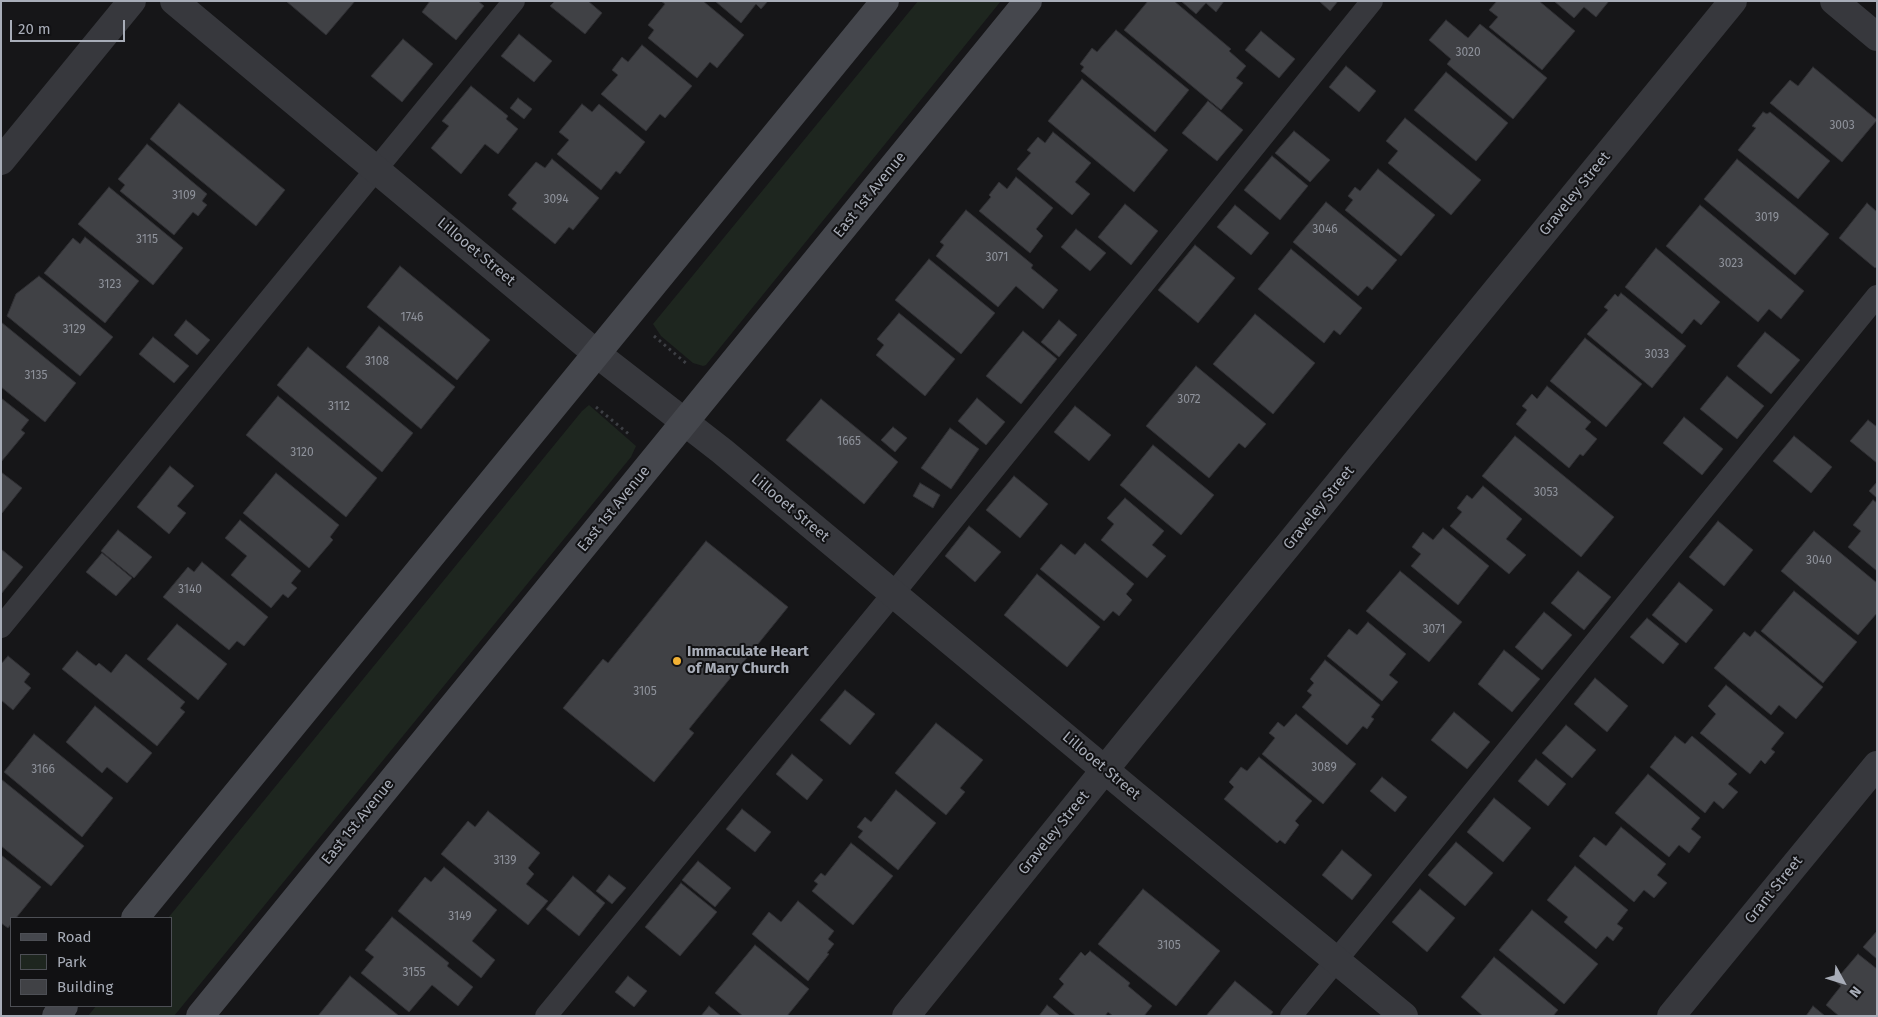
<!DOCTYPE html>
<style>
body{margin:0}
#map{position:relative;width:1878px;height:1017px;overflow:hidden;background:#161618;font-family:"Fira Sans",sans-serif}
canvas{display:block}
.frame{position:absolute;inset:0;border:2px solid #a8adb8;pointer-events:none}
.legend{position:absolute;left:10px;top:917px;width:162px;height:90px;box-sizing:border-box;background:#111113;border:1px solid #4d4f55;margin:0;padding:6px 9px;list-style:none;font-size:15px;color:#a8adb8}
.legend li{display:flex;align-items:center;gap:10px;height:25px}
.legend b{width:25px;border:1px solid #4d4f55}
.north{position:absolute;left:1818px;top:957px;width:50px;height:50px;-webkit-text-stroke:4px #111113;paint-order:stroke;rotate:129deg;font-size:14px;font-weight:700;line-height:20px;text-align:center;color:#a8adb8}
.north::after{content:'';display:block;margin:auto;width:18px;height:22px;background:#a8adb8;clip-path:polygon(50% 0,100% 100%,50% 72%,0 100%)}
.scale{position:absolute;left:10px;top:20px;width:115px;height:22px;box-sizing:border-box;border:2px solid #a8adb8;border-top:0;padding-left:6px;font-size:15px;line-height:18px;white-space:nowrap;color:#a8adb8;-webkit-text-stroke:4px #111113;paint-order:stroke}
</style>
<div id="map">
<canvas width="1878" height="1017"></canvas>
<div class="frame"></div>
<ul class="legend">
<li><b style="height:6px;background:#45474d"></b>Road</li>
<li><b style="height:14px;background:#1e261f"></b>Park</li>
<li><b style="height:14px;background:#404145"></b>Building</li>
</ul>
<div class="north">N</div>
<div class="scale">20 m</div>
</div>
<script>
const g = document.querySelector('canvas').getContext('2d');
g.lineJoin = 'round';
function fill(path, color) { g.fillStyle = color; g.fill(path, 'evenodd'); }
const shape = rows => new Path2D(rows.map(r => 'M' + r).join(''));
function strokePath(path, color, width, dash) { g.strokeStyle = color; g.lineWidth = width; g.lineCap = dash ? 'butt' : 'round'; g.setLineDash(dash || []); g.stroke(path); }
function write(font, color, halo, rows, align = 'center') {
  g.font = font + ' "Fira Sans",sans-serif'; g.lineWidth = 4; g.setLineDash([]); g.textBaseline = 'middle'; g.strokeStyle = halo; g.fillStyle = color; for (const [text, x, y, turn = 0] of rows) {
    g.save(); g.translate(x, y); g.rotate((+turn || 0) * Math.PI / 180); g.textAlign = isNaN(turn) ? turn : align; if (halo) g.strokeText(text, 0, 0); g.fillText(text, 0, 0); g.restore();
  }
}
const green = shape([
 [918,1,1001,1,706,365,703,366,693,363,661,336,653,324],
 [589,405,636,446,631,457,174,1016,88,1016,96,1006,171,1006,171,918,168,918,582,411]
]);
const building = shape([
 [286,1,355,1,326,35,286,1],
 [430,1,478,1,484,6,456,40,422,12,430,1],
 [555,1,588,1,602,13,585,34,550,6,555,1],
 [661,1,703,1,744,35,717,68,710,62,697,78,648,38,654,30,648,25,665,4,661,1],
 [715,1,768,1,761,9,756,4,741,23,715,1],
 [1148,1,1174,1,1231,49,1229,51,1246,66,1236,78,1243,83,1221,110,1124,30,1148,1],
 [1181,1,1224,1,1216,12,1206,3,1196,14,1181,1],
 [1319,1,1338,1,1330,11,1319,1],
 [1497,1,1539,1,1575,31,1542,70,1489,27,1498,17,1489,10,1497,1],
 [1554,1,1609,1,1596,17,1584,7,1574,18,1554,1],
 [1446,20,1468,38,1480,24,1547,78,1513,119,1447,64,1451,59,1429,40,1446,20],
 [1116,30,1189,90,1155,132,1081,71,1084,67,1080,64,1092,48,1097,52,1116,30],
 [1261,31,1295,59,1279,78,1245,50,1261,31],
 [519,34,552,61,534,82,501,56,519,34],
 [403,39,433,64,402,102,371,76,403,39],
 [642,45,692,86,665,118,660,114,646,131,601,94,618,75,612,70,622,57,628,62,642,45],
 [1346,66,1376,91,1359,112,1329,87,1346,66],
 [1813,67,1877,120,1842,162,1770,103,1790,80,1798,86,1813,67],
 [1446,72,1508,123,1476,161,1414,110,1446,72],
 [1082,79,1168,150,1134,192,1048,121,1082,79],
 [471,86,508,116,506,119,518,129,498,154,485,144,461,174,431,148,449,126,442,121,471,86],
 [518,98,532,109,524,119,510,108,518,98],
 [1208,101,1243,130,1217,161,1182,133,1208,101],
 [179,103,285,190,256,226,150,139,179,103],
 [582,104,592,112,599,104,645,142,620,174,616,171,601,190,557,154,569,140,559,132,582,104],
 [1763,112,1767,114,1770,112,1830,161,1798,199,1738,150,1756,128,1752,126,1763,112],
 [1405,118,1481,180,1451,215,1388,163,1398,151,1386,141,1405,118],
 [1294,131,1330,160,1310,182,1275,153,1294,131],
 [1053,132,1091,163,1075,182,1090,194,1072,215,1017,169,1031,153,1027,150,1038,137,1045,143,1053,132],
 [147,144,207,194,202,201,207,205,198,216,193,212,174,235,120,191,125,185,118,179,147,144],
 [1272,156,1308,186,1280,220,1244,190,1272,156],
 [552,159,599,198,573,230,569,227,555,244,512,209,517,203,508,195,536,162,545,168,552,159],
 [1737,159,1829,234,1795,275,1704,199,1737,159],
 [1378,169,1435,215,1401,256,1345,210,1353,200,1348,196,1355,187,1360,191,1378,169],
 [1016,177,1053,208,1036,229,1043,236,1030,253,979,211,991,197,989,195,999,182,1007,189,1016,177],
 [109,187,183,248,153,285,78,224,109,187],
 [1326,202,1397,260,1372,290,1367,286,1358,296,1293,242,1326,202],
 [1867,203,1877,212,1877,266,1875,268,1839,238,1867,203],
 [1125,204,1158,231,1131,265,1098,237,1125,204],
 [1235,205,1269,233,1251,255,1217,227,1235,205],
 [1700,205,1804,291,1781,319,1769,309,1758,322,1666,246,1700,205],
 [966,210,1033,265,1031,268,1058,290,1043,309,1016,286,998,307,936,256,944,245,940,242,966,210],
 [1076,229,1106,253,1090,271,1061,247,1076,229],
 [85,237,139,281,105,323,44,273,73,238,80,244,85,237],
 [1195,245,1235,278,1198,323,1158,290,1195,245],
 [1656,248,1720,302,1701,325,1694,319,1682,334,1625,287,1656,248],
 [1291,249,1362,308,1340,335,1334,330,1324,343,1258,289,1291,249],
 [929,259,995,313,961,354,895,300,929,259],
 [400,266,490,340,457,380,367,307,400,266],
 [39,276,113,337,80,376,7,316,16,294,39,276],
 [1621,293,1686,346,1652,388,1587,334,1608,310,1604,307,1615,294,1618,297,1621,293],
 [899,313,955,359,925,396,876,355,884,345,877,339,899,313],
 [1255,314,1315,363,1273,414,1213,364,1255,314],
 [186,320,210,340,197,355,174,335,186,320],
 [1059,320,1077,335,1059,357,1041,342,1059,320],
 [1,322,76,383,45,422,1,387,1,322],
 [379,326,455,387,421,429,346,367,379,326],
 [1023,331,1057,359,1021,404,986,376,1023,331],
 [1765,332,1800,360,1771,394,1737,366,1765,332],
 [153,337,189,366,174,383,139,354,153,337],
 [1585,338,1642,384,1606,427,1550,381,1585,338],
 [308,347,413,433,382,472,277,385,308,347],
 [1196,366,1266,424,1245,448,1239,443,1209,478,1146,426,1196,366],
 [1727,376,1764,406,1737,439,1700,409,1727,376],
 [1547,386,1591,422,1585,429,1597,439,1583,456,1580,454,1569,468,1516,424,1527,410,1522,406,1532,394,1537,399,1547,386],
 [278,396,377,478,346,517,246,435,278,396],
 [1,398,29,420,21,430,25,433,1,462,1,398],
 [977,398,1005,422,986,445,958,421,977,398],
 [821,399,898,462,864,504,786,440,821,399],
 [1075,406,1111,435,1089,461,1054,432,1075,406],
 [1684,417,1723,449,1702,475,1663,443,1684,417],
 [1868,420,1877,427,1877,463,1850,441,1868,420],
 [893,427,907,438,895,452,881,440,893,427],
 [950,428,979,449,951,489,921,468,950,428],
 [1515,436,1614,517,1581,557,1482,476,1515,436],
 [1794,436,1832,467,1811,493,1773,461,1794,436],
 [1153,445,1214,495,1181,535,1120,485,1153,445],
 [170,466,194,486,177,506,186,513,169,534,137,507,170,466],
 [1,472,22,488,2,513,1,513,1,472],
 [276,473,339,525,330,537,333,540,309,568,243,513,276,473],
 [1014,476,1048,504,1020,538,986,510,1014,476],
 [1877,482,1877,498,1869,491,1877,482],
 [920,483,940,495,933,508,913,496,920,483],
 [1483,486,1522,519,1506,539,1526,555,1509,574,1450,526,1462,512,1457,508,1467,495,1472,499,1483,486],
 [1125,498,1164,531,1152,545,1166,556,1147,578,1101,540,1114,524,1107,518,1125,498],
 [1873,500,1877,503,1877,571,1848,547,1861,531,1853,525,1873,500],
 [240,520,301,571,291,583,297,588,288,598,283,594,271,608,231,575,247,556,225,538,240,520],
 [1718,521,1753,550,1724,586,1689,557,1718,521],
 [969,526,1001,552,975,582,945,556,969,526],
 [1443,528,1489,566,1458,605,1411,566,1421,554,1412,547,1423,532,1433,540,1443,528],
 [118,530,152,557,134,578,101,551,118,530],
 [1814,531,1877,583,1877,613,1858,635,1781,571,1814,531],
 [706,541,788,607,689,729,694,733,654,782,563,708,603,659,608,663,706,541],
 [1085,543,1134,584,1126,594,1132,600,1119,616,1113,611,1104,621,1040,569,1061,544,1075,555,1085,543],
 [1,549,23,567,1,594,1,549],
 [102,553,132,578,116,596,86,572,102,553],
 [202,562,268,617,244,646,237,641,229,650,163,597,188,567,194,572,202,562],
 [1400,571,1462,622,1429,662,1366,611,1400,571],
 [1578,571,1611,597,1584,630,1551,603,1578,571],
 [1037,574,1100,627,1067,667,1004,615,1037,574],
 [1679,582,1713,610,1686,643,1652,615,1679,582],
 [1794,591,1857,642,1823,683,1761,631,1794,591],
 [1544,612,1572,635,1542,670,1515,647,1544,612],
 [1647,618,1679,644,1663,664,1630,637,1647,618],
 [1368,622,1406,654,1389,675,1398,682,1382,701,1327,656,1349,629,1357,635,1368,622],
 [177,624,227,664,198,700,147,659,177,624],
 [1755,631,1823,687,1796,719,1779,705,1771,715,1714,668,1744,632,1750,637,1755,631],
 [1504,650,1540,679,1512,712,1478,684,1504,650],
 [77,651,96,666,99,663,111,673,126,654,185,702,180,708,185,712,157,746,62,669,77,651],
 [8,656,30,674,24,682,31,688,13,710,1,700,1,664,8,656],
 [1325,660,1380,705,1371,717,1374,719,1367,729,1363,726,1347,745,1302,707,1312,695,1307,691,1314,683,1310,679,1325,660],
 [1595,678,1628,706,1607,732,1574,704,1595,678],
 [1726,685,1784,733,1771,749,1775,752,1765,764,1761,760,1750,774,1700,733,1716,714,1708,706,1726,685],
 [845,690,875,714,850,745,820,720,845,690],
 [95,706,152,753,127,783,107,767,102,773,66,742,95,706],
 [1454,712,1490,742,1467,769,1431,740,1454,712],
 [1296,714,1356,764,1323,804,1262,754,1275,738,1269,733,1278,722,1284,727,1296,714],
 [936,723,983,760,960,788,965,792,946,815,895,773,936,723],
 [1566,725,1596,750,1572,778,1542,753,1566,725],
 [34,734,113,798,82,837,4,772,34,734],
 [1675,736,1685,744,1692,736,1737,774,1728,784,1738,792,1723,809,1714,801,1705,813,1650,767,1675,736],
 [792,754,823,780,807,800,776,774,792,754],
 [1259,757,1312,801,1295,821,1299,825,1285,844,1280,840,1277,843,1224,799,1234,787,1229,782,1241,767,1247,771,1259,757],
 [1536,759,1566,784,1548,806,1518,781,1536,759],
 [1648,774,1700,818,1691,829,1701,837,1689,853,1679,845,1669,857,1615,813,1648,774],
 [1382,777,1407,797,1395,812,1370,791,1382,777],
 [1,779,84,846,51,886,1,846,1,779],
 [896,790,936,823,898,870,858,837,863,831,857,827,865,817,871,822,896,790],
 [1494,798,1531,828,1503,862,1467,832,1494,798],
 [742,809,771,832,755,852,726,829,742,809],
 [488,811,540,853,528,868,534,874,526,884,548,901,528,925,441,854,468,821,475,827,488,811],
 [1621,827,1666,864,1657,875,1667,883,1654,898,1644,890,1634,902,1579,856,1594,837,1606,846,1621,827],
 [1456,842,1493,873,1465,906,1428,875,1456,842],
 [851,843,893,876,853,925,812,891,818,884,814,881,821,873,825,876,851,843],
 [1342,850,1372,875,1352,900,1322,875,1342,850],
 [1,855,41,887,16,918,11,918,11,924,8,928,1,923,1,855],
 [698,861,731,888,715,907,682,880,698,861],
 [1575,866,1628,910,1617,924,1623,928,1613,941,1607,936,1596,949,1564,922,1568,917,1547,900,1575,866],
 [444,867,497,910,472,941,495,960,481,978,398,911,425,877,431,882,444,867],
 [609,875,626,888,612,904,596,891,609,875],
 [573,876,605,903,579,936,546,909,573,876],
 [681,883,717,912,680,956,645,927,681,883],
 [1143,889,1220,951,1176,1006,1098,944,1143,889],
 [1420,889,1455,918,1427,952,1392,922,1420,889],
 [798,901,834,931,828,939,834,944,827,953,829,954,808,981,752,934,769,912,781,922,798,901],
 [1532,910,1598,964,1564,1004,1499,950,1532,910],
 [392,917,449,963,447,966,473,987,458,1006,432,985,409,1012,361,973,374,957,365,950,392,917],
 [1877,931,1877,959,1863,947,1877,931],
 [755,945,809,989,787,1016,743,1016,715,993,755,945],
 [1090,951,1130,983,1128,986,1152,1006,1144,1016,1113,1016,1108,1012,1105,1016,1076,1016,1053,997,1064,984,1059,979,1081,952,1085,956,1090,951],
 [1858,954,1877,969,1877,1016,1839,1016,1826,1005,1841,986,1835,981,1858,954],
 [1494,957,1558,1010,1553,1016,1483,1016,1461,997,1494,957],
 [350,976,399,1016,318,1016,350,976],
 [628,976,647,991,634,1007,615,992,628,976],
 [1235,981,1273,1012,1270,1016,1206,1016,1235,981],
 [1047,1005,1060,1016,1039,1016,1047,1005],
 [709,1006,721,1016,701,1016,709,1006],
 [1813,1006,1825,1016,1806,1016,1813,1006]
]);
const path = shape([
 [654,336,687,364],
 [596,407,630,435]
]);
const lane = shape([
 [1,627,514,1],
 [546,1016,893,594,1372,1],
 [1291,1016,1877,296]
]);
const street = shape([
 [174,1,597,354,722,451,1135,795,1404,1016],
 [1834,1,1877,37],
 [1,161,132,1],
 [906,1016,1132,736,1733,1],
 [1671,1016,1877,765]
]);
const secondary = shape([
 [135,918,885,1],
 [56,1016,64,1006],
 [200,1016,1028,1]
]);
const markers = [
 [677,661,5,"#f2b134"]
];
const numberNames = [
 ["3020",1468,53],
 ["3003",1842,126],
 ["3109",184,196],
 ["3094",556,200],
 ["3019",1767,218],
 ["3046",1325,230],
 ["3115",147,240],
 ["3071",997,258],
 ["3023",1731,264],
 ["3123",110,285],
 ["1746",412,318],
 ["3129",74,330],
 ["3033",1657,355],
 ["3108",377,362],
 ["3135",36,376],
 ["3072",1189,400],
 ["3112",339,407],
 ["1665",849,442],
 ["3120",302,453],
 ["3053",1546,493],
 ["3040",1819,561],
 ["3140",190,590],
 ["3071",1434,630],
 ["3105",645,692],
 ["3089",1324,768],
 ["3166",43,770],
 ["3139",505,861],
 ["3149",460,917],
 ["3105",1169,946],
 ["3155",414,973]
];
const streetNames = [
 ["Graveley Street",1575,194,-51],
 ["East 1st Avenue",870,195,-51],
 ["Lillooet Street",476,252,40],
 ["Lillooet Street",790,508,40],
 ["Graveley Street",1319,508,-51],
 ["East 1st Avenue",614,509,-51],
 ["Lillooet Street",1101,766,40],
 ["East 1st Avenue",358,822,-51],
 ["Graveley Street",1054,833,-51],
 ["Grant Street",1774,890,-51]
];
const poiNames = [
 ["Immaculate Heart",687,652],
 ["of Mary Church",687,669]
];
fill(green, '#1e261f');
fill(building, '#404145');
strokePath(building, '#303034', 1);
strokePath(path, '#3d3f44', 3, [2.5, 4]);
strokePath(lane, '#37383d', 22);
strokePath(street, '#37383d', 28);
strokePath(secondary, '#45474d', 28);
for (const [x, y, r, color] of markers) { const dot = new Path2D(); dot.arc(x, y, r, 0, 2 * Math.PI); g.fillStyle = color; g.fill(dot); strokePath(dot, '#111113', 2); }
write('12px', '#8e929b', null, numberNames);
write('15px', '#a8adb8', '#111113', streetNames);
write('bold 15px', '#a8adb8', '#111113', poiNames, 'left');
</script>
